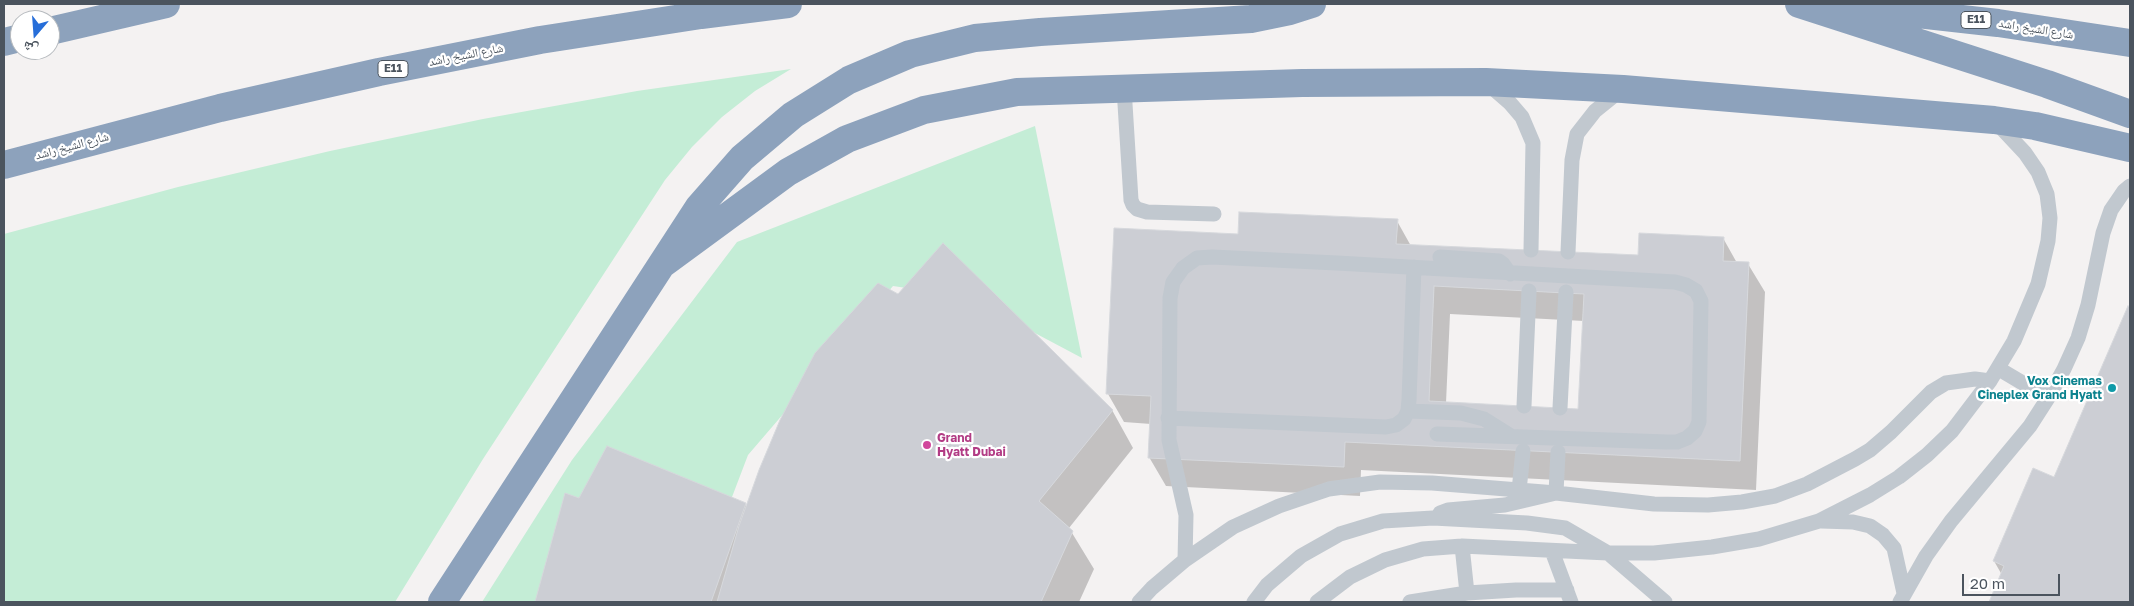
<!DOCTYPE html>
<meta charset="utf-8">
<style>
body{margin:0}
#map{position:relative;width:2134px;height:606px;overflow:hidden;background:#f4f2f2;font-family:"Golos Text","Noto Naskh Arabic",sans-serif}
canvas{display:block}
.frame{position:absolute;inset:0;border:5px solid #4b545e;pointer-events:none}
.north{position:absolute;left:10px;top:10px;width:50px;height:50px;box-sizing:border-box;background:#fff;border:1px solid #b7bbbf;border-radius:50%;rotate:198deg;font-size:14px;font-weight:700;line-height:20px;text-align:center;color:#4b545e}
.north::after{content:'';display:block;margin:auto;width:18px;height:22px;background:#276ed9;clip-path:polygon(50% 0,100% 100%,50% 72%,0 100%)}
.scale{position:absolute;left:1962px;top:574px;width:98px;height:22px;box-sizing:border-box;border:2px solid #4b545e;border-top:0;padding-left:6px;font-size:15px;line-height:18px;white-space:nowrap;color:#4b545e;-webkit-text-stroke:4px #fff;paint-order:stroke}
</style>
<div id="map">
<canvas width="2134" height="606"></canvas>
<div class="frame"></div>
<div class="north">ش</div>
<div class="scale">20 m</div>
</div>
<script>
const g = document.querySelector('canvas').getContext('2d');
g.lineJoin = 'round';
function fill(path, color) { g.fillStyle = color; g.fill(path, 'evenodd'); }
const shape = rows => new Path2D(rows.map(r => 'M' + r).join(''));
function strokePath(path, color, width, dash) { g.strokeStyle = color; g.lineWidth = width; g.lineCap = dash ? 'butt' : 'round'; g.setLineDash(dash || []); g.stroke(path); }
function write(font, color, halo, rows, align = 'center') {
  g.font = font + ' "Golos Text","Noto Naskh Arabic",sans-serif'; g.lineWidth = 4.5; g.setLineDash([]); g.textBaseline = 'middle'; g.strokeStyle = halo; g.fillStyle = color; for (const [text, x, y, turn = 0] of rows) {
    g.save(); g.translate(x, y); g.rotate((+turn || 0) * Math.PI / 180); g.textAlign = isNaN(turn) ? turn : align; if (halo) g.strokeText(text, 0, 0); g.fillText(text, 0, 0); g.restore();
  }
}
const green = shape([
 [791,69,755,91,722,117,692,147,665,180,483,459,395,602,4,602,4,234,178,187,330,151,483,119,637,91],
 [1035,126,1082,358,967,297,893,286,748,455,692,602,482,602,572,460,737,242]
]);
const shadow = shape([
 [1397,221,1411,246,1640,257,1723,238,1737,263,1748,264,1765,292,1756,490,1361,470,1360,496,1166,486,1149,457,1151,424,1124,422,1108,394,1239,235],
 [1450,314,1584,321,1579,410,1446,403],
 [2129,308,2130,602,1990,602,2002,575,1994,561,2055,479],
 [1112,410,1133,448,1069,528,1094,569,1079,602,537,602,566,495,580,500,745,504,747,508]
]);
const building = shape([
 [1239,212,1398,219,1396,244,1638,255,1639,233,1724,237,1723,261,1749,262,1740,461,1345,442,1344,467,1148,458,1151,396,1106,394,1114,228,1238,234,1239,212],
 [1434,286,1584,294,1578,409,1429,401,1434,286],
 [943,243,1113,410,1039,501,1073,531,1041,602,717,602,739,526,759,470,780,420,815,353,878,283,898,294,943,243],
 [2128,306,2130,307,2130,602,1989,602,2004,566,1993,561,2033,468,2054,477,2128,306],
 [607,446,746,503,711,602,535,602,565,493,579,498,607,446]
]);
const lane = shape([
 [1487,83,1510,103,1522,117,1533,143,1531,250],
 [1124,88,1131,200,1133,205,1137,209,1147,212,1214,214],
 [1568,252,1572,160,1577,134,1595,111,1621,90],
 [1440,257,1499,261,1503,264,1510,274],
 [1999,369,2048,398],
 [1524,406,1529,291],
 [1560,408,1566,292],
 [1408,411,1461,413,1484,419,1511,436],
 [1168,418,1386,427,1396,425,1404,419,1408,411,1409,400,1414,267],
 [1519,491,1523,451],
 [1440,513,1448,510,1505,505,1556,493,1558,452],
 [1821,521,1853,522,1870,526,1883,535,1894,548,1904,593],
 [1462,546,1467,593],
 [1552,551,1571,602],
 [1185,560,1186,515,1169,440,1170,298,1173,282,1183,268,1197,258,1212,257,1337,263,1675,282,1686,285,1696,291,1701,301,1699,422,1695,431,1687,438,1677,442,1667,442,1437,434],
 [1139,602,1152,588,1185,560,1233,527,1279,506,1329,489,1380,482,1432,483,1556,493,1654,504,1708,505,1742,502,1775,496,1807,484,1855,459,1870,450,1891,432,1931,392,1946,383,1975,379,1990,381],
 [1254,602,1267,585,1301,556,1340,534,1383,521,1433,518,1527,523,1565,528,1608,553,1665,602],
 [1317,602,1350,577,1385,560,1423,549,1462,546,1608,553,1654,553,1712,547,1759,539,1819,521,1870,495,1899,477,1927,455,1952,431,1990,381,2014,341,2038,284,2048,241,2050,218,2047,194,2038,172,2025,153,1995,121],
 [1410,602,1467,593,1516,590,1567,590],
 [1900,602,1926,556,1951,521,2030,426,2048,398,2064,369,2078,338,2088,305,2103,233,2111,210,2124,191,2130,186]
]);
const highway = shape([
 [1799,4,2047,84,2130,114],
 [1846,6,1998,23,2130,43],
 [50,31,166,4],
 [4,42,20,38],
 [4,165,220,108,379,72,540,40,701,15,788,4],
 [664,263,788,172,847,139,924,110,1017,92,1302,83,1486,82,1623,89,1994,120,2035,126,2130,148],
 [442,602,699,207,742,158,793,115,849,80,910,54,975,38,1040,32,1251,19,1290,11,1312,4]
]);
const markers = [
 [2112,388,5,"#0f9aa8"],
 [927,445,5,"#d1479c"]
];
const shields = [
 [1976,20,30],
 [393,69,30]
];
const shieldNames = [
 ["E11",1976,20],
 ["E11",393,69]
];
const streetNames = [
 ["شارع الشيخ راشد",2036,29,9],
 ["شارع الشيخ راشد",466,55,-11],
 ["شارع الشيخ راشد",72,146,-15]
];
const cultureNames = [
 ["Vox Cinemas",2102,381],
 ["Cineplex Grand Hyatt",2102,395]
];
const hotelNames = [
 ["Grand",937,438],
 ["Hyatt Dubai",937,452]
];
fill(green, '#c4edd6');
fill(shadow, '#0003');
fill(building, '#ccced4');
strokePath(building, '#d6d8dc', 1);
strokePath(lane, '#c1c8cf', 15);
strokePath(highway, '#8da2bc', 28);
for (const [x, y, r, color] of markers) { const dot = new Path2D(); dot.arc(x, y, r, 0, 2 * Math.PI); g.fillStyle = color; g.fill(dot); strokePath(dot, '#fff', 2); }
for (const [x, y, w] of shields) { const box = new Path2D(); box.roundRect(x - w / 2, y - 8.5, w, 17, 4); g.fillStyle = '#fff'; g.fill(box); strokePath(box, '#4b545e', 1); }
write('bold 11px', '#4b545e', null, shieldNames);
write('12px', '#4b545e', '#fff', streetNames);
write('bold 12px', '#0d838f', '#fff', cultureNames, 'right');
write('bold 12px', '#b23c85', '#fff', hotelNames, 'left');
</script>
